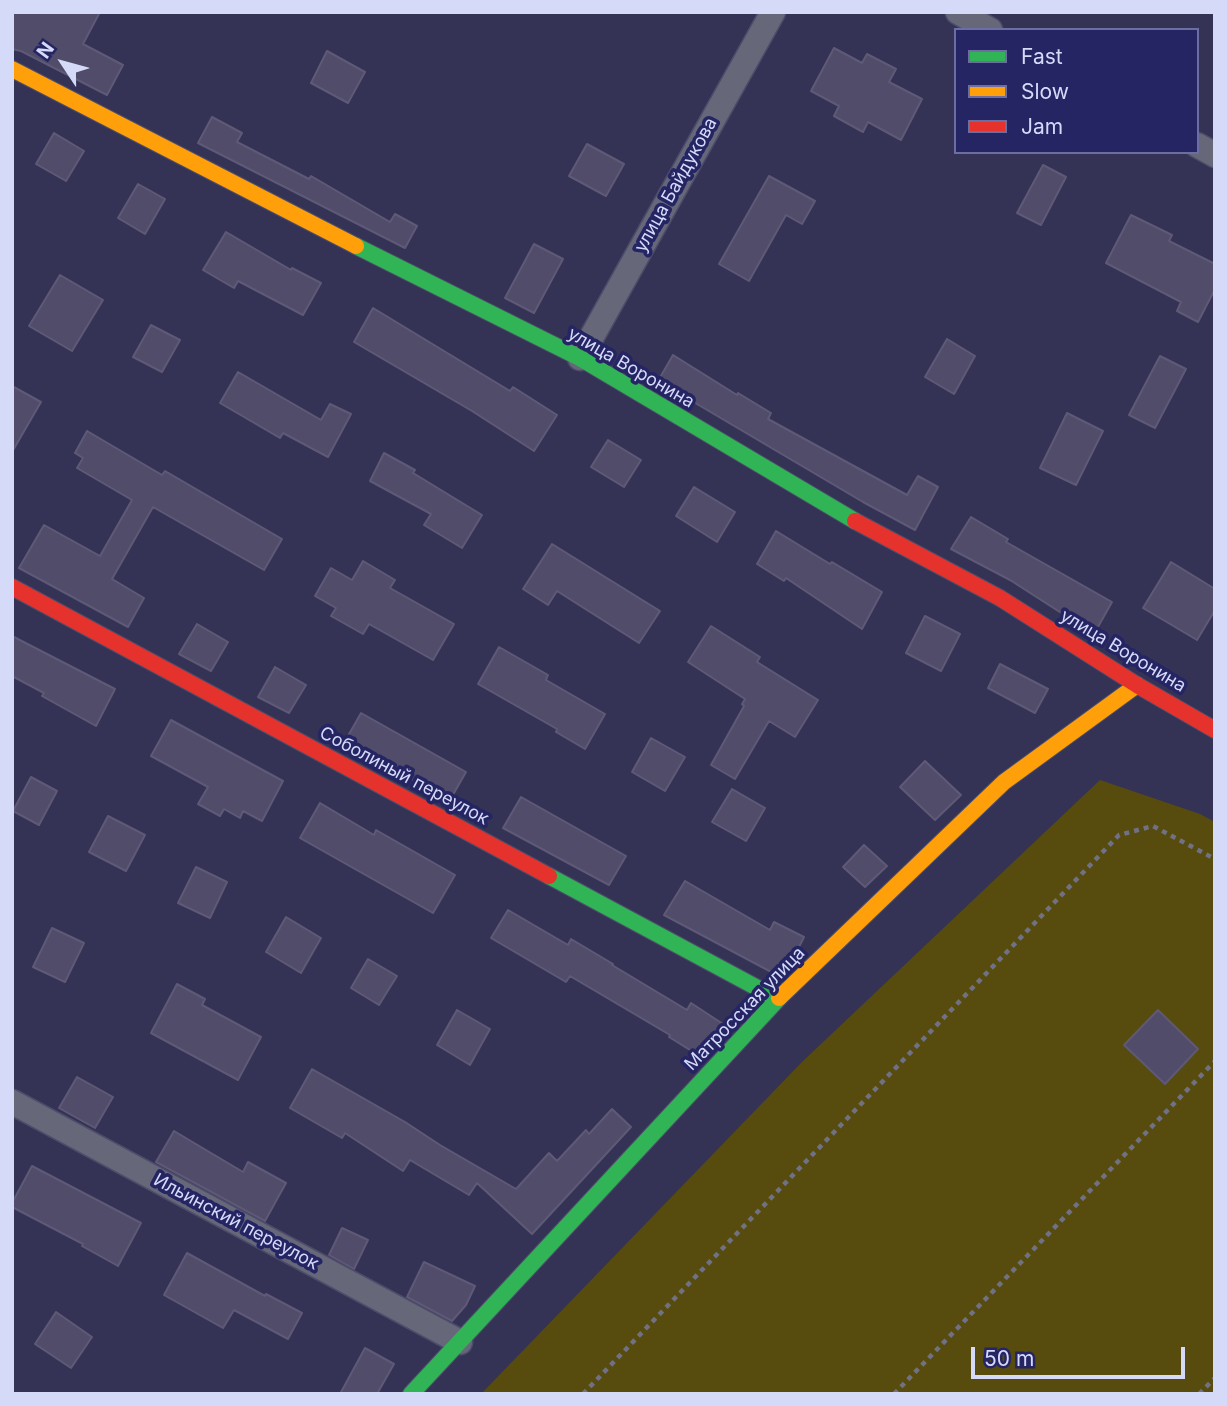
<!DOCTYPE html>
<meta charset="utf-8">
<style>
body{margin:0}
#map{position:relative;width:1227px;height:1406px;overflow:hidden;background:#343356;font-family:Inter,sans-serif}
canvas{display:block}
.frame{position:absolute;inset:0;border:14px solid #d5daf9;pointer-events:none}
.legend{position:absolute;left:954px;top:28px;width:245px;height:126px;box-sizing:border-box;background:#262564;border:2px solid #6c6da0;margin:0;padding:9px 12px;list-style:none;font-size:21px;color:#d5daf9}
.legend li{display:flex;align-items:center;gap:14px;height:35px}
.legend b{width:35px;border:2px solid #6c6da0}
.north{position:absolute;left:28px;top:28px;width:70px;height:70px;-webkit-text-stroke:5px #262564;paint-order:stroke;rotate:306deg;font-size:19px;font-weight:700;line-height:28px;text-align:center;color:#d5daf9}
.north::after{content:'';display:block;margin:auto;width:24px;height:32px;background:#d5daf9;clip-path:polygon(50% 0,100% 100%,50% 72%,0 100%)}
.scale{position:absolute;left:971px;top:1347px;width:214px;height:32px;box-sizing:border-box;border:4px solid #d5daf9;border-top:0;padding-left:9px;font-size:21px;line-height:24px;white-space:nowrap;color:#d5daf9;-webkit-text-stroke:5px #262564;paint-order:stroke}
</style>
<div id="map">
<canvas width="1227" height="1406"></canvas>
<div class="frame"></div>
<ul class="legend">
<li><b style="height:9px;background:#30b455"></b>Fast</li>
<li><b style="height:9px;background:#ff9f0a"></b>Slow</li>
<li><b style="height:9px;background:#e5322d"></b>Jam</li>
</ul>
<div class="north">N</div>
<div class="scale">50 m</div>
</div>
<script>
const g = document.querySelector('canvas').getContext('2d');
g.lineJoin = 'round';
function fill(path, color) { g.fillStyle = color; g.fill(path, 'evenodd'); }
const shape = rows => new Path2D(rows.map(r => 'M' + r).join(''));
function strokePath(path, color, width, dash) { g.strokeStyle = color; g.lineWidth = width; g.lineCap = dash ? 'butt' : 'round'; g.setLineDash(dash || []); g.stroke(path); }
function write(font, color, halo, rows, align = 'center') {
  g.font = font + ' Inter,sans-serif'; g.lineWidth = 7; g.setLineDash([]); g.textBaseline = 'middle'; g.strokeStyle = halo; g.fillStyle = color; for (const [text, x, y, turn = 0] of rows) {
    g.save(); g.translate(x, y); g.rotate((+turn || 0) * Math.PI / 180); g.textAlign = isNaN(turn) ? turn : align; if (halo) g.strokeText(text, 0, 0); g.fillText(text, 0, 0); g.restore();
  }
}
const green = shape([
 [1100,780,1200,814,1215,822,1215,1394,481,1394,802,1062]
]);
const building = shape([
 [12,12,100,12,83,44,123,65,107,95,21,51,12,49,12,12],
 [834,48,862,63,867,54,896,69,889,82,922,99,901,140,868,122,863,132,834,116,839,106,811,91,834,48],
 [327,51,365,72,348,103,311,83,327,51],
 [212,117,242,133,237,142,309,179,311,176,390,222,395,214,417,226,405,248,198,143,212,117],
 [54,133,84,151,66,181,36,164,54,133],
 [587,144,624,164,606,196,569,176,587,144],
 [1043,165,1066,177,1041,225,1017,213,1043,165],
 [769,176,815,201,802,224,786,215,749,281,719,264,769,176],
 [138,184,165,199,145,234,118,218,138,184],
 [1131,215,1172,235,1169,241,1215,264,1215,289,1198,322,1177,311,1181,302,1106,263,1131,215],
 [226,232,291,270,292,268,321,283,303,315,238,281,234,288,203,270,226,232],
 [534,244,563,259,534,313,505,298,534,244],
 [60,275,103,300,72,351,29,326,60,275],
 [373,308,510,391,513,387,557,415,534,451,472,411,354,342,373,308],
 [151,325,180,340,162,372,133,357,151,325],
 [947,339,975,356,954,394,925,377,947,339],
 [673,355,737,395,738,393,771,413,768,419,907,495,918,476,938,487,915,530,863,502,658,381,673,355],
 [1160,356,1186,369,1155,428,1129,415,1160,356],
 [238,372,321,420,330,404,351,414,328,457,283,433,280,438,220,403,238,372],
 [12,386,41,402,12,452,12,386],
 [1067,413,1103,431,1076,485,1040,468,1067,413],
 [87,431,162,475,165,471,282,539,264,570,153,507,112,579,144,598,128,627,19,568,44,525,100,556,132,500,77,468,83,458,75,453,87,431],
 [608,440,641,460,624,487,591,467,608,440],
 [384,453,415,470,413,473,482,515,462,548,424,525,431,514,370,481,384,453],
 [694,487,735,512,717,542,676,516,694,487],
 [971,517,1008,539,1006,542,1112,602,1094,634,1010,580,951,549,971,517],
 [776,531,830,564,832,562,882,592,862,629,786,578,784,581,757,564,776,531],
 [552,544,660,611,639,643,557,591,548,605,523,589,552,544],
 [363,561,395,580,390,588,454,624,433,660,369,624,363,634,331,616,336,608,315,596,331,568,352,580,363,561],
 [1171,562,1215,589,1215,610,1197,640,1143,608,1171,562],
 [925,616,960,634,941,671,906,653,925,616],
 [197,624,228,642,211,671,179,654,197,624],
 [711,626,760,657,757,662,818,700,795,737,769,721,735,779,711,765,744,706,742,704,745,699,688,662,711,626],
 [12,636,115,689,96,726,42,696,44,693,12,676,12,636],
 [499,647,548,675,546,680,605,714,585,749,556,732,557,729,478,684,499,647],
 [1000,664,1048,689,1035,713,988,688,1000,664],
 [275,667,306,685,289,713,258,697,275,667],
 [361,713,466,772,450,800,344,743,361,713],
 [171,720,283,781,262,821,243,811,240,818,224,809,220,816,198,804,208,787,151,756,171,720],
 [651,738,685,757,665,791,632,772,651,738],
 [925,761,961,795,935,820,900,787,925,761],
 [31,777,57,791,39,825,13,811,31,777],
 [732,789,765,808,746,841,712,822,732,789],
 [521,797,626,856,609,885,503,828,521,797],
 [320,803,374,835,376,830,455,875,433,913,300,838,320,803],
 [108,816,145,835,126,871,89,852,108,816],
 [864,845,887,866,865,887,843,867,864,845],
 [196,867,227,882,210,918,178,903,196,867],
 [685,881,770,930,774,922,804,937,795,955,775,974,664,915,685,881],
 [508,910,568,945,571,939,613,964,612,965,687,1010,691,1003,726,1026,698,1055,669,1037,670,1035,570,976,566,982,491,938,508,910],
 [286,917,321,938,301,973,266,952,286,917],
 [52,928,84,943,65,982,33,967,52,928],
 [368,959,397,976,379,1005,351,988,368,959],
 [177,984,205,999,202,1005,261,1037,238,1080,151,1033,177,984],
 [457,1010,490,1029,470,1065,437,1045,457,1010],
 [1158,1010,1198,1049,1165,1084,1124,1045,1158,1010],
 [312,1069,405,1122,440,1145,516,1189,549,1153,557,1161,586,1130,589,1134,612,1109,631,1127,532,1234,477,1183,469,1195,410,1160,403,1171,345,1133,342,1138,290,1108,312,1069],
 [77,1077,113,1097,95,1128,59,1108,77,1077],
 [174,1131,243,1172,248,1162,286,1183,265,1221,156,1162,174,1131],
 [32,1166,141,1223,118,1266,82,1246,83,1244,12,1207,12,1203,32,1166],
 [342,1228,368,1240,354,1269,329,1255,342,1228],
 [187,1253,265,1296,266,1294,302,1313,288,1339,234,1310,223,1328,164,1295,187,1253],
 [424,1262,475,1286,466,1305,452,1321,407,1297,424,1262],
 [56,1312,92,1337,71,1368,35,1344,56,1312],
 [365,1348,394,1364,377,1394,340,1394,365,1348]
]);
const path = shape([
 [583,1394,1119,835,1153,826,1215,859],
 [894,1394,1215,1061],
 [1199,1394,1215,1378]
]);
const street = shape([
 [958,12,990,30],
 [1197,145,1215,155],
 [580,358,773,12],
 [12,1102,460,1342]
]);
const fast = shape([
 [356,246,580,358,855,521],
 [549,876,778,999],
 [411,1394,779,998]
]);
const slow = shape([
 [12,69,356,246],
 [779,998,1004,782,1137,685]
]);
const jam = shape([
 [855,521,1000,598,1137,685,1215,730],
 [12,587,549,876]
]);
const streetNames = [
 ["улица Байдукова",676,185,-61],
 ["улица Воронина",631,368,30],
 ["улица Воронина",1123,651,31],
 ["Соболиный переулок",404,776,28],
 ["Матросская улица",745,1009,-46],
 ["Ильинский переулок",236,1222,28]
];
fill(green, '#574c0e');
fill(building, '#504c69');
strokePath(building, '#5e5976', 2);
strokePath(street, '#4d4d6a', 27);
strokePath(fast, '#4d4d6a', 18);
strokePath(slow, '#4d4d6a', 18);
strokePath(jam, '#4d4d6a', 18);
strokePath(path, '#707184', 4.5, [5, 5]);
strokePath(street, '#66687a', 24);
strokePath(fast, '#30b455', 16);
strokePath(slow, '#ff9f0a', 16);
strokePath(jam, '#e5322d', 16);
write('18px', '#d5daf9', '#262564', streetNames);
</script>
